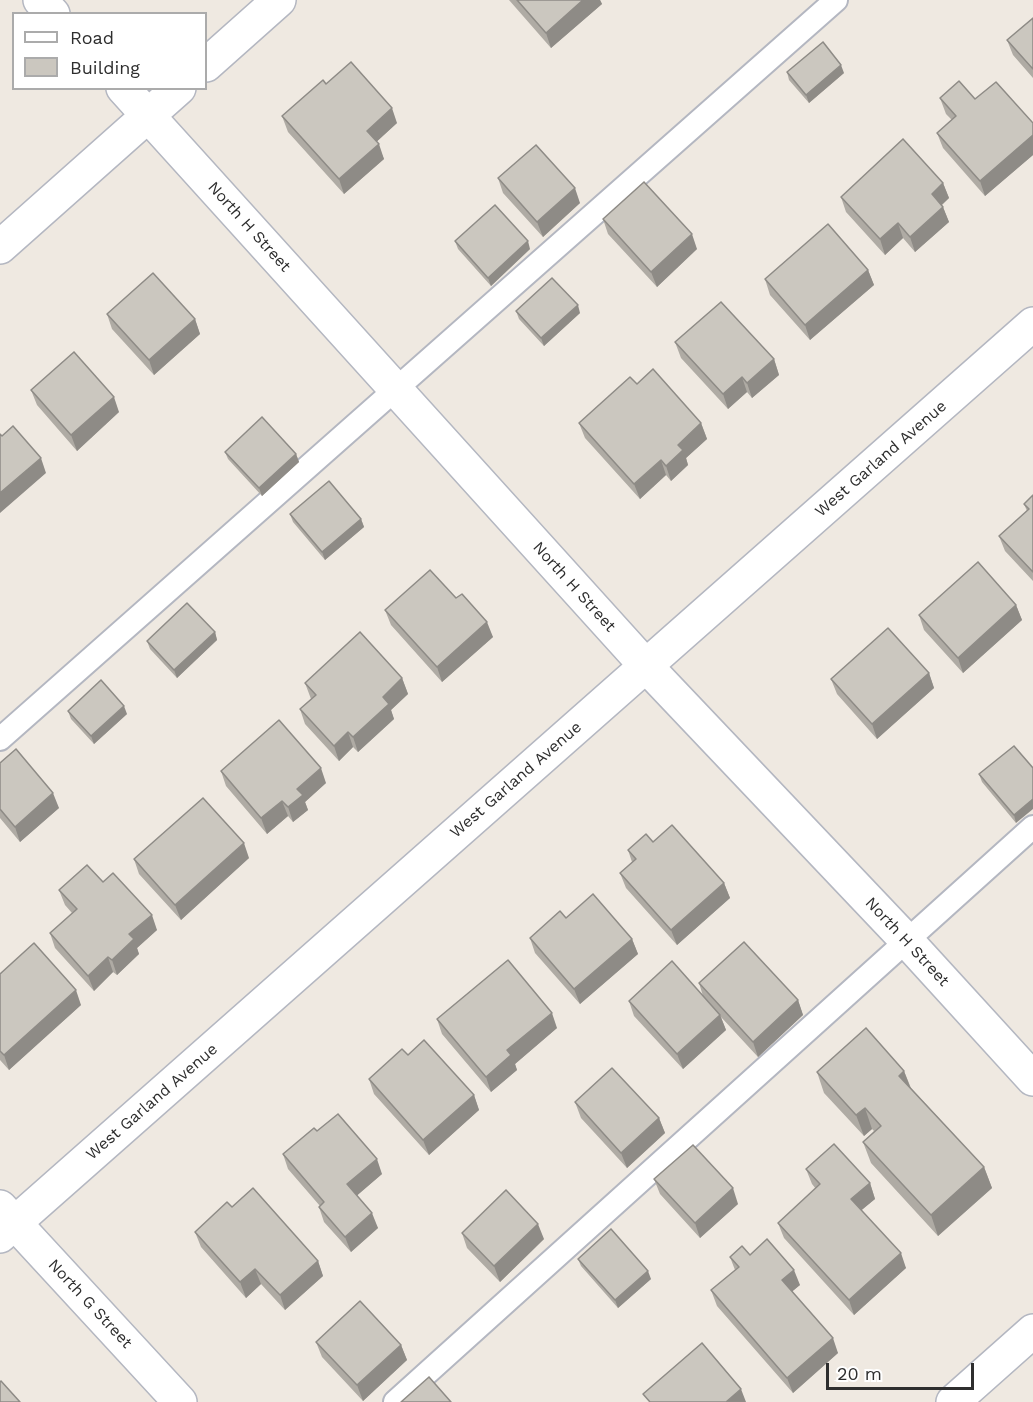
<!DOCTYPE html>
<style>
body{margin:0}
#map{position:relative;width:1033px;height:1402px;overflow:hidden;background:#efe9e1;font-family:"Work Sans",sans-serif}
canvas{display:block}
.legend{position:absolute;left:12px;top:12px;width:195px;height:78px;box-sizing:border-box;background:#fff;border:2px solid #ababab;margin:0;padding:8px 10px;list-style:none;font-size:18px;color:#2e2e2e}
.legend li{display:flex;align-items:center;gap:12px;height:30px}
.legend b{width:30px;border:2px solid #ababab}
.scale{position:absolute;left:826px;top:1363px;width:148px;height:27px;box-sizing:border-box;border:3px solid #2e2e2e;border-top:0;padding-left:8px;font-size:18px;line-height:21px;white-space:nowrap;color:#2e2e2e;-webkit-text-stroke:4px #fff;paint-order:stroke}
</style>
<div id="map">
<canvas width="1033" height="1402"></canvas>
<ul class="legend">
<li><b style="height:8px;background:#fff"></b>Road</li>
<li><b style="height:16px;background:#cbc7bf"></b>Building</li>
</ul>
<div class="scale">20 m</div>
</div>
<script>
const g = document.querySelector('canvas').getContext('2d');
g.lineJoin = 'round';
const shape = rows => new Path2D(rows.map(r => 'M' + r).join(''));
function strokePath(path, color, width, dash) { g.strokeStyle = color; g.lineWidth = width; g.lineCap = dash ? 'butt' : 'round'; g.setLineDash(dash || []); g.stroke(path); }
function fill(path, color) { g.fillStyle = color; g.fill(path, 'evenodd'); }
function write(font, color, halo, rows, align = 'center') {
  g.font = font + ' "Work Sans",sans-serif'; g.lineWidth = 4.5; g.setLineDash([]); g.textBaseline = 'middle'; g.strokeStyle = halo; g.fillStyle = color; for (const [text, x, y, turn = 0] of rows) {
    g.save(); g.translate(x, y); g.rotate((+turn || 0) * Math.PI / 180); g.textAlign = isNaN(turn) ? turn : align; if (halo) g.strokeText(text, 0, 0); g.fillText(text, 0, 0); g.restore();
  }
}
const service = shape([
 [0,739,836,0],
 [395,1402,1033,827]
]);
const minor = shape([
 [40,0,53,14],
 [206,65,279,0],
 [123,88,646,666,907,941,1033,1079],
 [0,247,179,88],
 [0,1207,180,1402],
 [953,1402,1033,1331]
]);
const tertiary = shape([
 [0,1236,1033,324]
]);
const wall = shape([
 [509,0,600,0,602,4,551,48],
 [1033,18,1033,78,1013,55,1007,40],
 [787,72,844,73,809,103,789,80],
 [326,84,397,123,376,142,384,159,344,194,288,132,282,116],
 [940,98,975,99,1033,123,1033,155,985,196,943,148,937,133,952,120,946,114],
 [498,178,580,203,543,237,503,193],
 [943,183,949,198,942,205,949,222,915,252,903,238,885,255,846,212,841,197],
 [603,219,697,249,657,287,608,234],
 [455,241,530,249,491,286,458,249],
 [868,270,874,285,810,340,770,295,765,279],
 [516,311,580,313,544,346,519,319],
 [107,314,195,319,200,334,154,375,112,329],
 [675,342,774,359,779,375,752,398,747,392,728,409,681,358],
 [637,384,701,423,707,439,686,458,688,465,671,481,666,475,640,499,585,438,579,423],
 [31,390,119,412,77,451,37,405],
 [225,452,296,454,299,462,262,496,228,459],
 [1033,495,1033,581,1005,551,999,536,1027,511,1024,504],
 [290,514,361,519,364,527,325,560,293,522],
 [456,598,493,637,442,682,391,625,385,610],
 [1016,605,1022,620,963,673,924,630,919,615],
 [215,632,217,640,177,678,150,649,147,641],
 [929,673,934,688,877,739,837,694,831,679],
 [402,678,408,694,391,710,394,719,358,752,353,747,339,761,305,724,300,709,311,699,305,683],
 [68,711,127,714,94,744,71,719],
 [1014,746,1016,823,982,782,979,774],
 [0,763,59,808,20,842,0,818],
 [221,771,326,783,305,802,308,810,293,822,288,816,267,834,226,786],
 [653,842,724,883,730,898,677,945,626,888,620,873,632,862,628,850],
 [249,858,181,920,139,874,134,859],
 [103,882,157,930,137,948,139,954,117,975,113,972,94,991,55,948,50,933,72,913,65,905,59,890],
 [566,918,632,939,638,954,580,1004,535,953,530,938],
 [0,974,81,1005,9,1070,0,1060],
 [699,983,798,1000,803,1015,758,1057,721,1017,726,1030,683,1069,634,1016,629,1001,703,996],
 [437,1019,557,1028,515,1064,517,1070,491,1092,442,1034],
 [408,1055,474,1095,479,1110,429,1155,374,1094,369,1079],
 [904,1071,911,1088,984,1167,992,1188,938,1236,871,1163,863,1142,874,1131,872,1129,864,1136,824,1093,817,1072],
 [575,1102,659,1118,665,1133,627,1168,581,1118],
 [317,1131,382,1174,357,1195,378,1228,351,1252,324,1222,319,1207,320,1206,288,1169,283,1154],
 [806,1169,870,1183,875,1199,861,1210,906,1268,854,1315,784,1238,778,1223,816,1189,812,1184],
 [654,1179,738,1204,700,1238,660,1194],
 [232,1207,318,1261,323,1276,285,1310,261,1284,246,1298,201,1247,195,1232],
 [462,1233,544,1239,500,1282,467,1248],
 [750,1255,800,1285,792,1291,838,1353,793,1393,717,1306,711,1290,735,1270,730,1257],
 [578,1259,651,1279,618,1308,581,1266],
 [316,1342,401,1345,407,1360,363,1401,322,1357]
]);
const shadedWall = shape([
 [583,0,600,0,602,4,551,48,546,33],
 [841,65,844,73,809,103,806,95],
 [392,108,397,123,372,146,367,131],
 [1033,135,1033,155,985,196,980,181],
 [379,144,384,159,344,194,339,179],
 [943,183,949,198,937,209,932,194],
 [575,188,580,203,543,237,537,222],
 [943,207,949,222,915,252,910,237],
 [898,223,903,238,885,255,880,239],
 [692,234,697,249,657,287,651,272],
 [528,241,530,249,491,286,488,278],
 [868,270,874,285,810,340,805,325],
 [578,305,580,313,544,346,541,338],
 [195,319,200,334,154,375,149,360],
 [774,359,779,375,752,398,747,383],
 [742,377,747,392,728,409,723,394],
 [114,397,119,412,77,451,71,435],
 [701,423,707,439,686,458,688,465,671,481,666,466,678,445],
 [296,454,299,462,262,496,259,488],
 [41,458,46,473,0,513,0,493],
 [661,460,666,475,640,499,634,484],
 [361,519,364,527,325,560,322,552],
 [1016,605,1022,620,963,673,958,658],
 [487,622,493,637,442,682,437,667],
 [215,632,217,640,177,678,174,670],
 [929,673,934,688,877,739,872,724],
 [402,678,408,694,391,710,394,719,358,752,353,737,383,697],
 [124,706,127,714,94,744,91,736],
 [348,732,353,747,339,761,334,746],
 [321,768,326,783,305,802,308,810,293,822,288,807,297,789],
 [53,793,59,808,20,842,15,827],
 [1033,799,1033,809,1016,823,1014,815],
 [282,801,288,816,267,834,261,818],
 [244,843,249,858,181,920,175,905],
 [724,883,730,898,677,945,671,930],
 [152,915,157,930,137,948,139,954,117,975,112,960,129,934],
 [632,939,638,954,580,1004,574,989],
 [108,957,113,972,94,991,88,976],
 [76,990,81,1005,9,1070,4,1055],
 [798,1000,803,1015,758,1057,753,1042],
 [552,1013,557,1028,515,1064,517,1070,491,1092,486,1077,507,1050],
 [720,1015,726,1030,683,1069,677,1054],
 [904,1071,912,1092,899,1076],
 [474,1095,479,1110,429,1155,423,1140],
 [865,1108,872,1129,864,1136,856,1115],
 [659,1118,665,1133,627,1168,621,1153],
 [377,1159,382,1174,353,1199,347,1184],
 [984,1167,992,1188,938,1236,931,1215],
 [870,1183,875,1199,857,1214,851,1199],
 [733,1188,738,1204,700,1238,695,1223],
 [372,1213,378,1228,351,1252,345,1237],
 [538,1224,544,1239,500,1282,494,1266],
 [901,1253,906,1268,854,1315,849,1300],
 [318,1261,323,1276,285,1310,280,1295],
 [255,1269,261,1284,246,1298,240,1282],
 [794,1270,800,1285,788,1295,782,1280],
 [648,1271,651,1279,618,1308,615,1300],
 [833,1338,838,1353,793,1393,787,1378],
 [401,1345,407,1360,363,1401,357,1385],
 [741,1389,746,1402,726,1402]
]);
const building = shape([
 [517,0,583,0,546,33,517,0],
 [1033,18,1033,69,1007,40,1033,18],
 [823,42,841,65,806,95,787,72,823,42],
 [351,62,392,108,367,131,379,144,339,179,282,116,323,80,326,84,351,62],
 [959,81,975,99,996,82,1033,123,1033,135,980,181,937,133,956,116,940,98,959,81],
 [903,139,943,183,932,194,943,207,910,237,898,223,880,239,841,197,903,139],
 [536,145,575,188,537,222,498,178,536,145],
 [644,182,692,234,651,272,603,219,644,182],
 [495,205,528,241,488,278,455,241,495,205],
 [828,224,868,270,805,325,765,279,828,224],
 [153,273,195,319,149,360,107,314,153,273],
 [552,278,578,305,541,338,516,311,552,278],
 [721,302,774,359,747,383,742,377,723,394,675,342,721,302],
 [74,352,114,397,71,435,31,390,74,352],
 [653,369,701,423,678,445,683,450,666,466,661,460,634,484,579,423,630,377,637,384,653,369],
 [262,417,296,454,259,488,225,452,262,417],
 [13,426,41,458,0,493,0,434,2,436,13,426],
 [329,481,361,519,322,552,290,514,329,481],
 [1033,495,1033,572,999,536,1029,509,1024,504,1033,495],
 [978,562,1016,605,958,658,919,615,978,562],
 [430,570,456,598,462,594,487,622,437,667,385,610,430,570],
 [187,603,215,632,174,670,147,641,187,603],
 [888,628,929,673,872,724,831,679,888,628],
 [360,632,402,678,383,697,389,704,353,737,348,732,334,746,300,709,316,695,305,683,360,632],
 [101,680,124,706,91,736,68,711,101,680],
 [279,720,321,768,297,789,303,795,288,807,282,801,261,818,221,771,279,720],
 [1014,746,1033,768,1033,799,1014,815,979,774,1014,746],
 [16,749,53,793,15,827,0,809,0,763,16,749],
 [203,798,244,843,175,905,134,859,203,798],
 [672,825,724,883,671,930,620,873,636,859,628,850,646,834,653,842,672,825],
 [87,865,103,882,113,873,152,915,129,934,134,939,112,960,108,957,88,976,50,933,77,909,59,890,87,865],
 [593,894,632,939,574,989,530,938,560,911,566,918,593,894],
 [744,942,798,1000,753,1042,699,983,744,942],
 [34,943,76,990,4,1055,0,1051,0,974,34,943],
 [508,960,552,1013,507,1050,511,1055,486,1077,437,1019,508,960],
 [672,961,720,1015,677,1054,629,1001,672,961],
 [866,1028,904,1071,899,1076,984,1167,931,1215,863,1142,881,1126,865,1108,856,1115,817,1072,866,1028],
 [424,1040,474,1095,423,1140,369,1079,402,1049,408,1055,424,1040],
 [612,1068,659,1118,621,1153,575,1102,612,1068],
 [338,1114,377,1159,347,1184,372,1213,345,1237,319,1207,324,1202,283,1154,314,1128,317,1131,338,1114],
 [834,1144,870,1183,851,1199,901,1253,849,1300,778,1223,820,1184,806,1169,834,1144],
 [693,1145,733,1188,695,1223,654,1179,693,1145],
 [253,1188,318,1261,280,1295,255,1269,240,1282,195,1232,227,1202,232,1207,253,1188],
 [506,1190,538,1224,494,1266,462,1233,506,1190],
 [611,1229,648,1271,615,1300,578,1259,611,1229],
 [767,1239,794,1270,782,1280,833,1338,787,1378,711,1290,739,1267,730,1257,742,1246,750,1255,767,1239],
 [360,1301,401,1345,357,1385,316,1342,360,1301],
 [702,1343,741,1389,726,1402,650,1402,643,1394,702,1343],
 [429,1377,451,1402,401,1402,429,1377],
 [1,1381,20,1402,0,1402,0,1382,1,1381]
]);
const streetNames = [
 ["North H Street",249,227,48],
 ["West Garland Avenue",881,459,-41],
 ["North H Street",574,587,48],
 ["West Garland Avenue",516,780,-41],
 ["North H Street",907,942,47],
 ["West Garland Avenue",152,1102,-41],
 ["North G Street",90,1304,47]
];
strokePath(service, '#b4b7c1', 26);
strokePath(minor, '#b4b7c1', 36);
strokePath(tertiary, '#b4b7c1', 36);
strokePath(service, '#fff', 22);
strokePath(minor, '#fff', 33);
strokePath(tertiary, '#fff', 33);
fill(wall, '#afaba4');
fill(shadedWall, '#8e8b86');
fill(building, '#cbc7bf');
strokePath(building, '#8e8b86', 1.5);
write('16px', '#2e2e2e', '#fff', streetNames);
</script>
